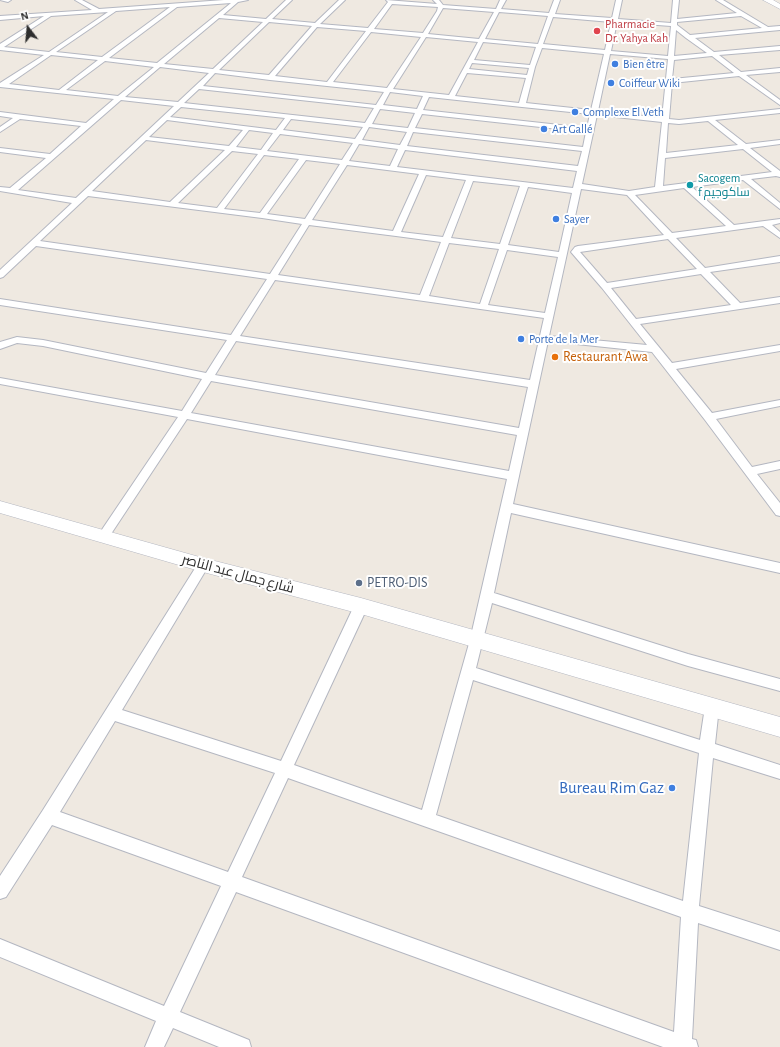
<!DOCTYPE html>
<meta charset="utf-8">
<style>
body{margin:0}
#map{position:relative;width:780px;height:1047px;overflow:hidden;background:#efe9e1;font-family:"Alegreya Sans",sans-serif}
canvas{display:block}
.north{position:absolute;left:8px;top:8px;width:40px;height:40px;-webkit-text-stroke:3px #fff;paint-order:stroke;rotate:344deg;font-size:11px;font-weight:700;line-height:16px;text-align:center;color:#2e2e2e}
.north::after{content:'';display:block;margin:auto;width:14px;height:18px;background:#2e2e2e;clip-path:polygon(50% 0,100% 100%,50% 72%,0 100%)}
</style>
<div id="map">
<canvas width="780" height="1047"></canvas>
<div class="north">N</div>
</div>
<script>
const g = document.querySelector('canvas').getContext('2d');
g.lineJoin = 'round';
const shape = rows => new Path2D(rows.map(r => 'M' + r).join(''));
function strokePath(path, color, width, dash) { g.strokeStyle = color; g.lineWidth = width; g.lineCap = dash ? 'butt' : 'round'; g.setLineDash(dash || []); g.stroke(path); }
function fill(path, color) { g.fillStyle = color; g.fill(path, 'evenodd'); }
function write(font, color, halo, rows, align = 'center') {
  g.font = font + ' "Alegreya Sans",Cairo,sans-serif'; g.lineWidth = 4; g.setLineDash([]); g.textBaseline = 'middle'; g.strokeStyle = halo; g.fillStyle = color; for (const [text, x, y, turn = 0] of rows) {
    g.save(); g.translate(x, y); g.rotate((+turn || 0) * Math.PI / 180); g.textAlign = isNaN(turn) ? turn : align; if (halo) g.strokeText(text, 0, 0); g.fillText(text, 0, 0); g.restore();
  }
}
const street = shape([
 [0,0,11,0,8,2,0,0],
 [75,0,82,0,99,9,224,0,248,0,238,2,223,15,266,19,286,0,292,0,272,19,315,23,339,0,345,0,320,24,368,28,388,2,386,0,437,4,433,0,439,0,443,5,496,9,500,0,506,0,501,9,549,13,554,0,560,0,555,14,612,18,616,0,622,0,618,19,671,23,673,0,679,0,677,19,737,13,716,0,723,0,768,27,780,26,780,30,695,38,714,52,780,46,780,50,719,55,741,72,780,68,780,72,746,75,780,100,780,105,739,76,672,83,669,119,679,120,780,109,780,113,715,120,746,144,780,140,780,144,750,148,780,171,780,177,776,176,751,179,780,203,780,209,743,180,692,187,734,225,780,219,780,223,772,225,780,232,780,238,763,226,676,238,705,268,780,256,780,262,710,272,740,303,780,297,780,303,640,324,672,363,780,345,780,351,676,369,712,413,780,400,780,406,716,419,752,467,780,461,780,469,757,474,780,503,780,516,776,515,705,420,652,352,548,341,513,504,780,563,780,573,511,513,494,593,688,654,780,679,780,691,688,666,492,603,476,668,700,740,705,707,707,702,712,700,717,702,719,707,715,744,780,765,780,779,713,758,699,906,780,932,780,950,698,923,692,1039,696,1040,698,1047,663,1047,236,892,180,1012,249,1040,251,1047,219,1047,173,1028,164,1047,145,1047,156,1021,0,957,0,939,164,1006,221,886,52,825,6,897,0,899,0,876,43,810,199,562,203,560,207,562,209,565,122,710,281,761,354,606,356,602,361,601,366,602,368,606,294,765,422,810,470,640,507,479,187,419,107,540,103,542,99,540,97,537,99,534,178,417,0,384,0,378,182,411,202,379,43,346,17,343,0,349,0,342,17,337,43,340,206,373,227,340,0,305,0,299,231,335,267,279,36,246,3,277,0,278,0,270,72,203,0,191,0,187,10,188,46,158,0,152,0,148,50,154,81,126,20,119,0,132,0,127,13,118,0,116,0,112,86,123,114,99,0,87,0,83,44,55,0,50,0,44,44,16,0,20,0,16,92,10,75,0],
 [231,3,157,63,109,58,177,7,231,3],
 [392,4,438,7,437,11,423,33,374,29,392,4],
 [170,7,102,57,56,52,116,11,170,7],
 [443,8,494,12,479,39,428,34,443,8],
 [108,12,49,52,4,47,51,16,108,12],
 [499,12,548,16,538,44,485,39,499,12],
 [741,16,762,28,690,35,677,25,677,22,741,16],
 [553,17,611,22,605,50,543,44,553,17],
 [219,18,263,22,213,69,164,64,219,18],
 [269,22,312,26,269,75,219,70,269,22],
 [617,22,671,26,668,56,611,51,617,22],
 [317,27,366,31,327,82,275,76,317,27],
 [676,30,686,38,707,53,674,56,676,30],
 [371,32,421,37,387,88,333,82,371,32],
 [426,37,478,42,449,95,393,89,426,37],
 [483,42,536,47,530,65,474,60,483,42],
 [542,48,604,54,591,110,526,103,535,67,542,48],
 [610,54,668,59,662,118,598,111,610,54],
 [51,55,98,60,59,90,9,84,51,55],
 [712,56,734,73,672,79,674,60,712,56],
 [105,61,154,67,118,96,66,90,105,61],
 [472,63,529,68,527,75,469,69,472,63],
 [160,67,209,73,178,102,125,97,160,67],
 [215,73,270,80,384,92,376,105,203,86,215,73],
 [467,73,526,78,519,103,455,96,467,73],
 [199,89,374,108,365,123,184,103,199,89],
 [390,92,423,96,417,109,383,105,390,92],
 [429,97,522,107,590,114,587,128,423,110,429,97],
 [121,100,174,106,76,198,18,190,121,100],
 [181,107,285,118,276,130,170,117,181,107],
 [380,109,415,113,408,128,372,124,380,109],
 [422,114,586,132,583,147,415,128,422,114],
 [597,115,662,122,655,187,629,191,582,184,597,115],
 [291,119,363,127,355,139,283,130,291,119],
 [167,120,243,130,229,146,149,137,167,120],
 [708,121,738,145,666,153,668,123,679,124,708,121],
 [369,127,407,132,400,145,362,140,369,127],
 [249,130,273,133,261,150,236,147,249,130],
 [413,132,582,151,578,166,407,146,413,132],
 [280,134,353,143,342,160,267,151,280,134],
 [146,140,225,150,170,202,92,191,146,140],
 [359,144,398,149,390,166,349,161,359,144],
 [743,149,772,172,663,186,665,158,743,149],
 [405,150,577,171,573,188,397,167,405,150],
 [232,151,258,154,217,208,178,203,232,151],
 [264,155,299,159,260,213,224,209,264,155],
 [306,160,340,164,305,219,267,214,306,160],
 [347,165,419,174,393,231,312,220,347,165],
 [426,175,466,180,443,237,401,232,426,175],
 [473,181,520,186,500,244,451,238,473,181],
 [528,187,572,193,559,252,508,245,528,187],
 [684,188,726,226,672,233,635,195,684,188],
 [581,189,627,195,664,235,578,246,575,247,571,252,602,288,647,345,549,336,581,189],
 [88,196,262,218,302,224,270,274,40,241,88,196],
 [309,225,396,236,441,242,420,295,278,275,309,225],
 [668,239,697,269,607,283,580,252,668,239],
 [449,243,499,249,480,304,429,296,449,243],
 [507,250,558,257,545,313,488,305,507,250],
 [701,274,731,305,636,319,611,288,701,274],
 [275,280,544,318,530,380,240,336,275,280],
 [236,341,528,387,519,428,215,375,236,341],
 [211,381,517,435,509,471,191,413,211,381],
 [473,680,699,753,683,901,436,815,473,680],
 [115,721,275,773,228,872,60,812,115,721],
 [288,778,681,917,674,1032,242,877,288,778]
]);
const secondary = shape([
 [763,0,773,0,780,4,780,9,763,0],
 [0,501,203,558,361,598,780,717,780,737,361,614,203,572,0,513,0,501]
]);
const markers = [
 [597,31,4,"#e0444e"],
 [615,64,4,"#3f7fe0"],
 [611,83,4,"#3f7fe0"],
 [575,112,4,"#3f7fe0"],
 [544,129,4,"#3f7fe0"],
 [690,185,4,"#0f9aa8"],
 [556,219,4,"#3f7fe0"],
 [521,339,4,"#3f7fe0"],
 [555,357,4,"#e8710a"],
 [359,583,4,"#5c6f8a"],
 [672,788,4,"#3f7fe0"]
];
const farHealthnames = [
 ["Pharmacie",605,24],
 ["Dr. Yahya Kah",605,38]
];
const farShopnames = [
 ["Bien être",623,64],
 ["Coiffeur Wiki",619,83],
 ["Complexe El Veth",583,112],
 ["Art Gallé",552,129],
 ["Sayer",564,219],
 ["Porte de la Mer",529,339]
];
const farCulturenames = [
 ["Sacogem",698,178],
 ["f ساكوجيم",698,192]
];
const foodNames = [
 ["Restaurant Awa",563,357]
];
const streetNames = [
 ["شارع جمال عبد الناصر",238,574,15]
];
const serviceNames = [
 ["PETRO-DIS",367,583]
];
const nearShopnames = [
 ["Bureau Rim Gaz",664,788]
];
strokePath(street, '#b4b7c1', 2);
strokePath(secondary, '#b4b7c1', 1);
fill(street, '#fff');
fill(secondary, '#fff');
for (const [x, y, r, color] of markers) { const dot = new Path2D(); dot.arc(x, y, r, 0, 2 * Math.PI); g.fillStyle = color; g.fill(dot); strokePath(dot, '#fff', 1.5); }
write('12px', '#be3a42', '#fff', farHealthnames, 'left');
write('12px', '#366cbe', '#fff', farShopnames, 'left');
write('12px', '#0d838f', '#fff', farCulturenames, 'left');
write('14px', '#c56008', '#fff', foodNames, 'left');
write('14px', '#2e2e2e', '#fff', streetNames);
write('14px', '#4e5e75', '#fff', serviceNames, 'left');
write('17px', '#366cbe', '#fff', nearShopnames, 'right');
</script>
